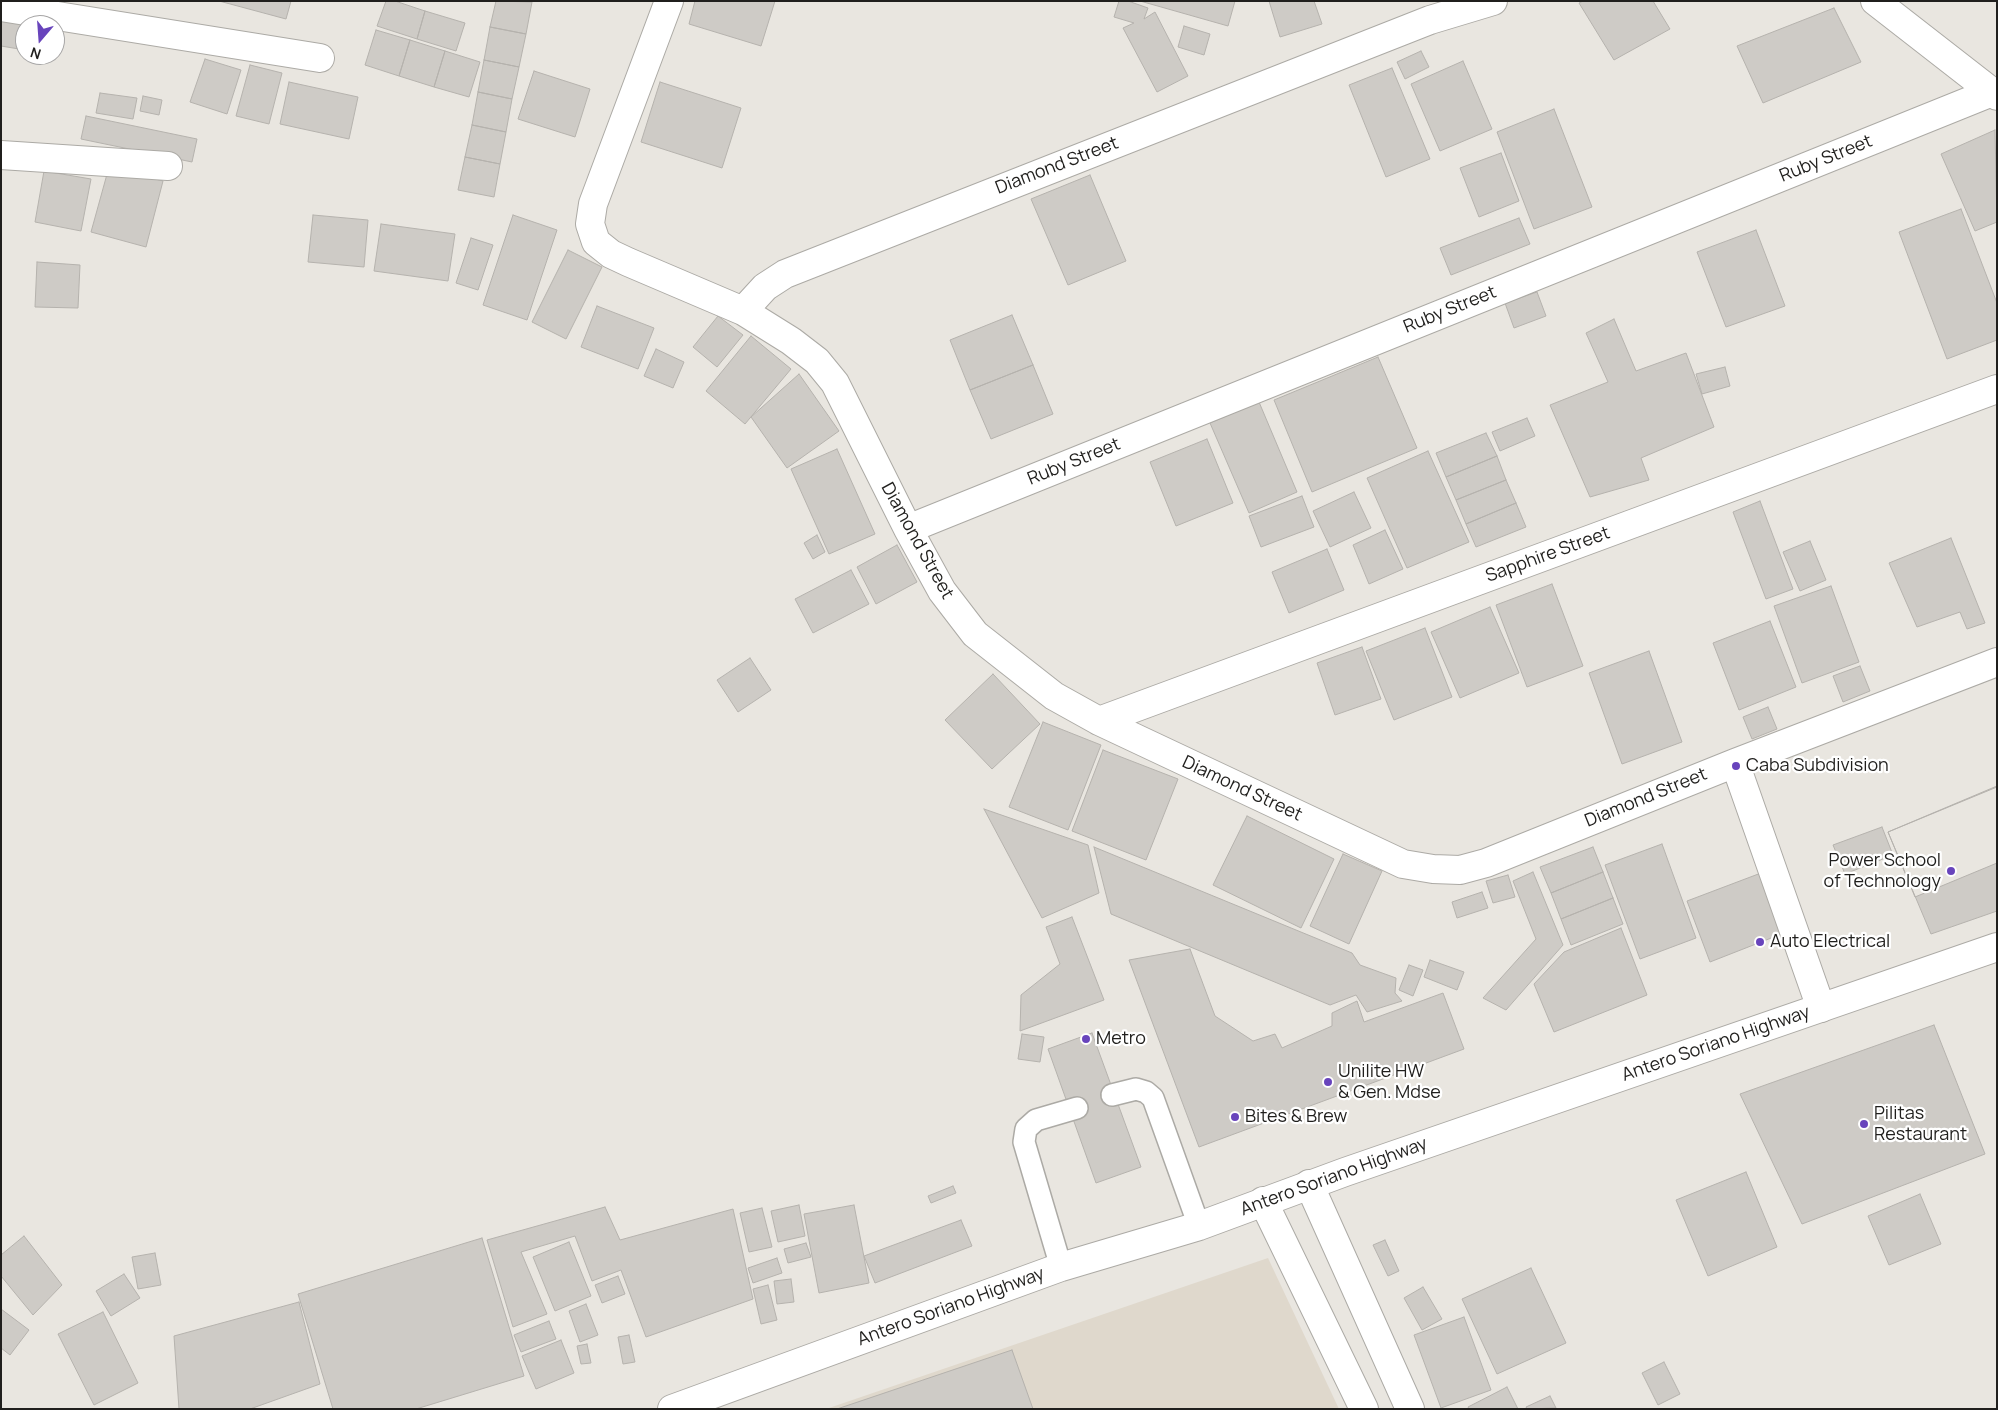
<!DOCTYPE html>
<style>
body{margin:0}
#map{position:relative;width:1998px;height:1410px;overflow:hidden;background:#e9e6e0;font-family:Manrope,sans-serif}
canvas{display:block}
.frame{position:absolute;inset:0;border:2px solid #201f1d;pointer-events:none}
.north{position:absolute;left:15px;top:15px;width:50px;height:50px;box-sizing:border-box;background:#fff;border:1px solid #a6a5a5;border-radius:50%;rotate:198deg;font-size:14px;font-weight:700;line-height:20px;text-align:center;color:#201f1d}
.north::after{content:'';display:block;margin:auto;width:18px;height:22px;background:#6844bc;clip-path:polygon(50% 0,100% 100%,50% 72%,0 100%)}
</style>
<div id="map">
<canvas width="1998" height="1410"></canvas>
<div class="frame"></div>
<div class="north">N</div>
</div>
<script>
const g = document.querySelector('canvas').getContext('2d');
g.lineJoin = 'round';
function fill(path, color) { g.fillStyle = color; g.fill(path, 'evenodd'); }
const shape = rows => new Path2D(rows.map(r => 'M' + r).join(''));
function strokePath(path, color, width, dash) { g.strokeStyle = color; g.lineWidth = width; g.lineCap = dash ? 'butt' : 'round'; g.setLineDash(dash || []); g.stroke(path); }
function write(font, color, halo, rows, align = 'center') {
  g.font = font + ' Manrope,sans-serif'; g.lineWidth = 4.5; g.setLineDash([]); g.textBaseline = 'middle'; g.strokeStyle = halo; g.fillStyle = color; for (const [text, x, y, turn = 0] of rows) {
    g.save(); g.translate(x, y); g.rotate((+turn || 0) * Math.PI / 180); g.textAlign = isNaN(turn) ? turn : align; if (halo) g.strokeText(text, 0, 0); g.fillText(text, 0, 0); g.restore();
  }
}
const built = shape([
 [1268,1258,1339,1409,826,1409]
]);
const building = shape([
 [219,1,291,1,286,19,219,1],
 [386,1,395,1,425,11,417,39,377,26,386,1],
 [496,1,532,2,526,34,490,27,496,1],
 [695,1,775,1,761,46,689,24,695,1],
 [1119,1,1128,1,1148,8,1144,19,1155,12,1188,76,1157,92,1123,28,1134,23,1114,17,1119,1],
 [1140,1,1235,1,1228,26,1140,1],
 [1269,1,1314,1,1322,24,1280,37,1269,1],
 [1583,1,1653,1,1670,29,1614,60,1579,3,1583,1],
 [1834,8,1861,62,1763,103,1737,46,1834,8],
 [425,11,465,23,456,51,417,39,425,11],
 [1,13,45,25,25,25,25,50,1,46,1,13],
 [1184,26,1210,34,1204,55,1178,47,1184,26],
 [490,27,526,34,519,67,484,60,490,27],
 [376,30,410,40,399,76,365,65,376,30],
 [410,40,445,51,434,87,399,76,410,40],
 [445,51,480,62,469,97,434,87,445,51],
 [1421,51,1429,67,1405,79,1397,62,1421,51],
 [205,59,241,70,227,114,190,102,205,59],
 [484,60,519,67,512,99,478,92,484,60],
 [1463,61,1492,129,1440,151,1411,84,1463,61],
 [250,65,282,73,269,124,236,116,250,65],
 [1392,68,1430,159,1386,177,1349,85,1392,68],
 [534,71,590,89,575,137,518,119,534,71],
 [289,82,358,97,349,139,280,124,289,82],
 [660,82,741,108,722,168,641,142,660,82],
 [478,92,512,99,506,132,472,125,478,92],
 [100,93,137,98,133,119,96,113,100,93],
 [143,96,162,100,159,115,140,111,143,96],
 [1554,109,1592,207,1534,229,1497,132,1554,109],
 [86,116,197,139,192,162,81,139,86,116],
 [472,125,506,132,500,164,465,157,472,125],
 [1995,130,1997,222,1975,231,1941,154,1995,130],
 [1501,153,1519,201,1479,217,1460,168,1501,153],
 [465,157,500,164,494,197,458,190,465,157],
 [109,167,163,181,146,247,91,232,109,167],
 [44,171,91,179,81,231,35,222,44,171],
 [1090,175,1126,261,1068,285,1031,199,1090,175],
 [1961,209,1997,303,1997,340,1947,359,1899,232,1961,209],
 [313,215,368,220,364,267,308,262,313,215],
 [513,215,557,230,527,320,483,305,513,215],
 [1519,218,1530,244,1451,275,1440,248,1519,218],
 [381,224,455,234,448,281,374,271,381,224],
 [1756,230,1785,306,1726,327,1697,252,1756,230],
 [471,238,493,245,478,290,456,283,471,238],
 [568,250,602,267,566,339,532,322,568,250],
 [37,262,80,265,78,308,35,307,37,262],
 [1537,292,1546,316,1514,328,1505,303,1537,292],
 [597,306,654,328,638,369,581,347,597,306],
 [1012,315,1033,365,970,390,950,340,1012,315],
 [718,316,743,335,717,367,693,347,718,316],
 [1614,319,1636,371,1686,353,1714,427,1641,458,1649,480,1590,497,1550,405,1608,382,1586,333,1614,319],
 [751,336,791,369,745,424,706,391,751,336],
 [656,349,684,362,673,388,644,376,656,349],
 [1378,357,1417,448,1312,492,1274,400,1378,357],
 [1033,365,1053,414,991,439,970,390,1033,365],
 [1725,367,1730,386,1702,394,1696,374,1725,367],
 [799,374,839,431,787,468,751,417,799,374],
 [1259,402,1297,492,1249,513,1210,423,1259,402],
 [1527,418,1535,436,1500,451,1492,432,1527,418],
 [1486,433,1497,456,1446,477,1436,453,1486,433],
 [1207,439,1233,503,1176,526,1150,462,1207,439],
 [837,449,875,534,829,554,791,469,837,449],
 [1428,451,1469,542,1407,568,1367,478,1428,451],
 [1497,456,1506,480,1456,500,1446,477,1497,456],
 [1506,480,1516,503,1466,524,1456,500,1506,480],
 [1354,492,1371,528,1330,547,1313,511,1354,492],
 [1302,496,1314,527,1261,547,1249,516,1302,496],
 [1760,501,1793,589,1766,599,1733,512,1760,501],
 [1516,503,1526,527,1476,547,1466,524,1516,503],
 [1385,530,1403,569,1369,584,1353,545,1385,530],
 [817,535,825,552,813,559,804,543,817,535],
 [1951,538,1985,623,1967,629,1960,612,1917,627,1889,563,1951,538],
 [1810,541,1826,580,1800,591,1783,552,1810,541],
 [897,545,917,582,876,604,857,567,897,545],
 [1327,549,1344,590,1289,613,1272,572,1327,549],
 [851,570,869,604,813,633,795,599,851,570],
 [1552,584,1583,666,1527,687,1496,605,1552,584],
 [1831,586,1859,662,1802,683,1774,606,1831,586],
 [1490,607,1519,673,1460,698,1431,632,1490,607],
 [1770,621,1796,687,1739,710,1713,643,1770,621],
 [1425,628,1452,697,1394,720,1366,651,1425,628],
 [1362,647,1381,699,1335,715,1317,663,1362,647],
 [1649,651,1682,742,1622,764,1589,673,1649,651],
 [750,658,771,690,738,712,717,680,750,658],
 [1860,666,1870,691,1843,702,1833,676,1860,666],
 [993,674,1040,724,992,769,945,720,993,674],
 [1768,707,1777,729,1752,739,1743,717,1768,707],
 [1043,722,1101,745,1068,830,1009,807,1043,722],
 [1103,750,1178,779,1146,860,1072,831,1103,750],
 [1997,786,1997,863,1915,897,1888,832,1997,786],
 [1997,787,1997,911,1931,934,1888,832,1997,787],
 [984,809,1088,845,1099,893,1042,918,984,809],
 [1247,816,1334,859,1301,928,1213,885,1247,816],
 [1882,827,1893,855,1845,874,1833,845,1882,827],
 [1662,844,1696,938,1640,959,1605,865,1662,844],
 [1094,847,1352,953,1360,965,1396,978,1395,993,1402,1001,1367,1012,1356,995,1330,1005,1111,914,1094,847],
 [1593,847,1603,872,1551,893,1540,867,1593,847],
 [1343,854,1382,871,1349,944,1310,926,1343,854],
 [1533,872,1563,945,1506,1010,1483,998,1536,939,1513,881,1533,872],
 [1603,872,1613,898,1561,919,1551,893,1603,872],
 [1761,873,1784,933,1710,962,1687,901,1761,873],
 [1508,875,1515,897,1493,903,1486,881,1508,875],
 [1482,892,1488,908,1457,918,1452,902,1482,892],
 [1613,898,1623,924,1571,945,1561,919,1613,898],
 [1072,917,1104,1000,1020,1031,1021,995,1060,964,1046,927,1072,917],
 [1621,928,1647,995,1554,1032,1534,984,1564,952,1621,928],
 [1190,949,1215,1016,1253,1041,1275,1034,1282,1048,1332,1026,1332,1013,1357,1001,1364,1022,1443,993,1464,1049,1199,1147,1129,960,1190,949],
 [1430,960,1464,972,1457,990,1424,977,1430,960],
 [1409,965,1423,970,1413,996,1399,990,1409,965],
 [1934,1025,1985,1154,1802,1224,1740,1094,1934,1025],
 [1092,1033,1141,1167,1096,1183,1048,1049,1092,1033],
 [1022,1034,1044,1037,1040,1062,1018,1059,1022,1034],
 [1746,1172,1777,1247,1708,1276,1676,1200,1746,1172],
 [953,1186,956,1193,931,1203,928,1196,953,1186],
 [1920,1194,1941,1244,1889,1265,1868,1216,1920,1194],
 [799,1205,805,1236,778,1242,771,1211,799,1205],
 [854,1205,869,1283,819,1293,804,1214,854,1205],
 [605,1207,620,1240,733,1209,753,1299,646,1337,621,1270,592,1281,575,1236,521,1252,547,1314,513,1327,487,1240,605,1207],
 [762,1208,772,1247,749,1252,740,1213,762,1208],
 [961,1220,972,1246,875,1283,864,1256,961,1220],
 [24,1236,62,1285,33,1315,1,1276,1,1255,24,1236],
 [482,1238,524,1376,416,1409,333,1409,298,1294,482,1238],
 [1385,1240,1399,1271,1388,1276,1373,1245,1385,1240],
 [569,1242,591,1296,555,1311,533,1257,569,1242],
 [806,1243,811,1257,788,1263,784,1249,806,1243],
 [155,1253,161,1285,138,1289,132,1257,155,1253],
 [777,1258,782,1273,753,1283,748,1268,777,1258],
 [1531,1268,1566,1343,1497,1374,1462,1299,1531,1268],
 [124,1274,140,1298,111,1316,96,1291,124,1274],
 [618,1276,625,1294,602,1303,595,1285,618,1276],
 [791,1279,794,1302,777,1304,774,1281,791,1279],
 [768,1285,777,1320,761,1324,753,1289,768,1285],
 [1423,1287,1442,1319,1422,1330,1404,1298,1423,1287],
 [299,1302,320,1384,250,1409,179,1409,174,1336,299,1302],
 [586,1304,598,1335,580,1342,569,1311,586,1304],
 [1,1309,29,1330,10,1355,1,1348,1,1309],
 [103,1312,138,1383,94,1405,58,1334,103,1312],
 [1464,1317,1491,1390,1441,1408,1414,1335,1464,1317],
 [549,1321,556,1339,521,1352,514,1335,549,1321],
 [629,1335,635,1362,623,1364,618,1337,629,1335],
 [561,1340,574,1373,536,1389,522,1356,561,1340],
 [587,1344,591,1363,581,1364,577,1346,587,1344],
 [1012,1350,1033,1409,837,1409,1012,1350],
 [1664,1362,1680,1394,1658,1405,1642,1373,1664,1362],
 [1507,1387,1518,1409,1469,1409,1468,1407,1507,1387],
 [1550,1396,1556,1408,1527,1409,1526,1407,1550,1396]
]);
const lane = shape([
 [1112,1095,1136,1089,1146,1092,1153,1098,1199,1226],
 [1061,1267,1024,1142,1026,1129,1036,1120,1077,1108]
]);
const street = shape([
 [669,1,593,204,590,224,596,242,611,254,628,262,743,311,791,341,817,361,835,383,908,529,942,591,975,634,1054,696,1099,721,1403,864,1433,869,1460,870,1486,863,1735,763,1997,662],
 [1875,1,1997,96],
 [1,7,320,58],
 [1,155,168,166],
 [743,311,765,287,785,274,1430,20,1493,1],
 [908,529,1992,92],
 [1099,721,1997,389],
 [1735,763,1821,1008],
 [1309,1184,1410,1409],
 [1263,1201,1364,1409]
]);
const primary = shape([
 [672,1409,1061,1267,1199,1226,1345,1172,1997,947]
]);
const markers = [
 [1736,766,5,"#6844bc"],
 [1951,871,5,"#6844bc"],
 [1760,942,5,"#6844bc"],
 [1086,1039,5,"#6844bc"],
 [1328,1082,5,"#6844bc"],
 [1235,1117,5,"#6844bc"],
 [1864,1124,5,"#6844bc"]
];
const streetNames = [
 ["Ruby Street",1826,159,-22],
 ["Diamond Street",1057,166,-21],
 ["Ruby Street",1450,310,-22],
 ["Ruby Street",1074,462,-22],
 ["Diamond Street",917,541,61],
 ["Sapphire Street",1548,555,-20],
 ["Diamond Street",1242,789,25],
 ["Diamond Street",1646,798,-22],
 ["Antero Soriano Highway",1716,1044,-19],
 ["Antero Soriano Highway",1334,1177,-20],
 ["Antero Soriano Highway",951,1307,-20]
];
const poiNames = [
 ["Caba Subdivision",1746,766],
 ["Power School",1941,861,"right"],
 ["of Technology",1941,882,"right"],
 ["Auto Electrical",1770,942],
 ["Metro",1096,1039],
 ["Unilite HW",1338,1072],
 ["& Gen. Mdse",1338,1093],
 ["Pilitas",1874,1114],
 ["Restaurant",1874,1135],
 ["Bites & Brew",1245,1117]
];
fill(built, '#dfd8cc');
fill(building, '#cecbc6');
strokePath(building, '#b5b2ad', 1);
strokePath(lane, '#acaaa5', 24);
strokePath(street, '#acaaa5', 30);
strokePath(primary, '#acaaa5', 30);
strokePath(lane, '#fff', 21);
strokePath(street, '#fff', 28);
strokePath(primary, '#fff', 28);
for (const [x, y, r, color] of markers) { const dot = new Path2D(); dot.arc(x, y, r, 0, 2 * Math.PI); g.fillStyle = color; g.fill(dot); strokePath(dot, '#fff', 2); }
write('18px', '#201f1d', '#fff', streetNames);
write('18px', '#201f1d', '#fff', poiNames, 'left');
</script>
